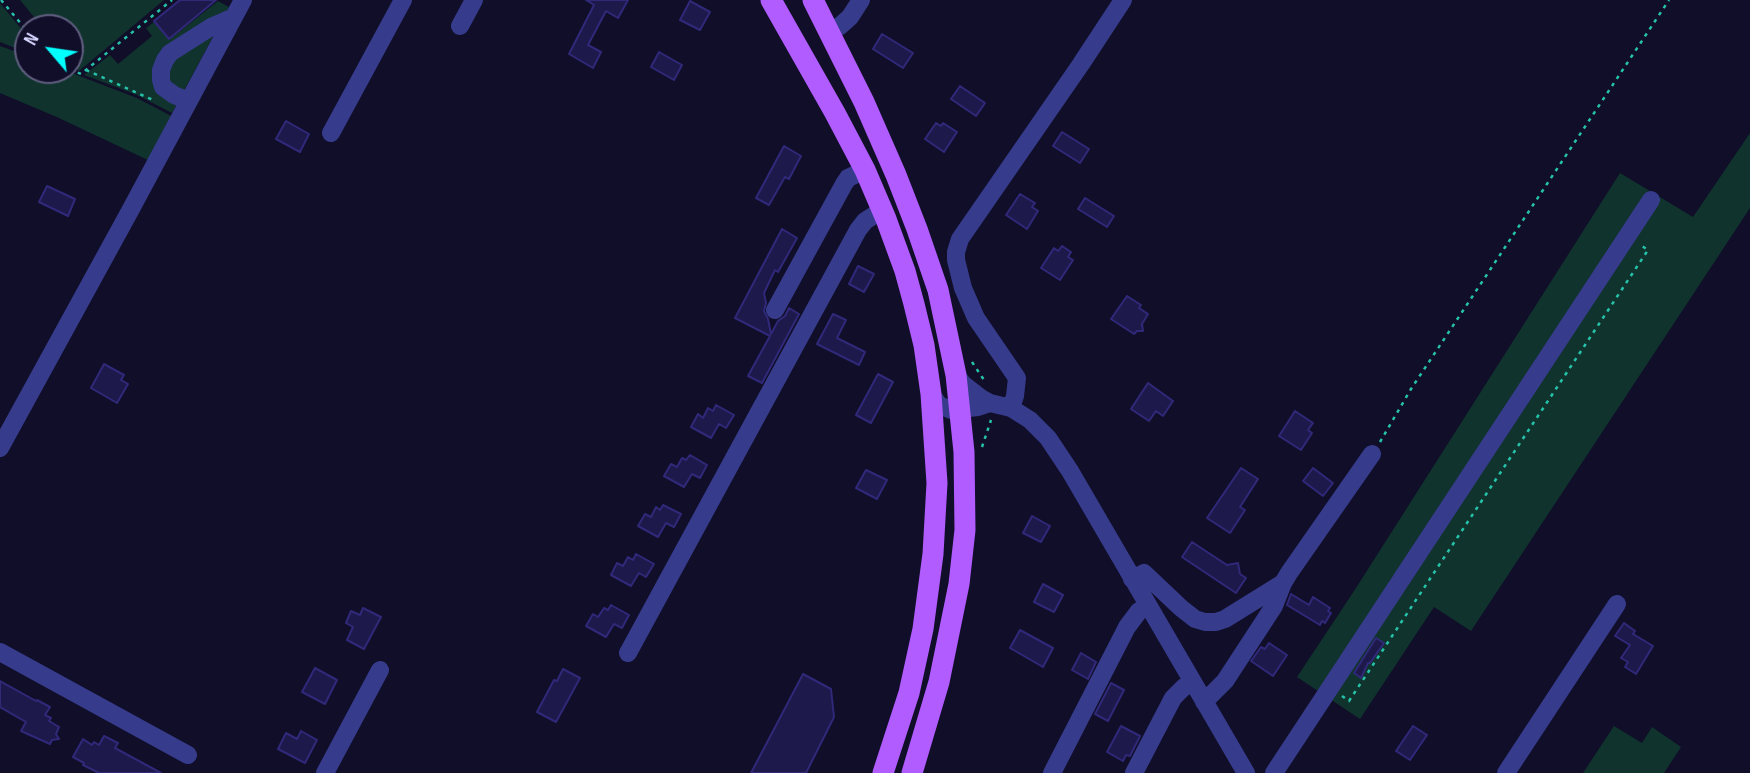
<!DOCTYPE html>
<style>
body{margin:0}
#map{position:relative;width:1750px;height:773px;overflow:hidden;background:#100e29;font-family:"Sofia Sans Condensed",sans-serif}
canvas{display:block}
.north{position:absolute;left:14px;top:14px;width:70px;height:70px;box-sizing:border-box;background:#100e29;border:2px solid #5f5e7f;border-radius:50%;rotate:299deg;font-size:19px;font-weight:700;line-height:28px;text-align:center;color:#d6d5ff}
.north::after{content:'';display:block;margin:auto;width:24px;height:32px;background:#01fffe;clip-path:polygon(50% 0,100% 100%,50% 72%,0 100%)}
</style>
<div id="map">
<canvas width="1750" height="773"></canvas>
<div class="north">N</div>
</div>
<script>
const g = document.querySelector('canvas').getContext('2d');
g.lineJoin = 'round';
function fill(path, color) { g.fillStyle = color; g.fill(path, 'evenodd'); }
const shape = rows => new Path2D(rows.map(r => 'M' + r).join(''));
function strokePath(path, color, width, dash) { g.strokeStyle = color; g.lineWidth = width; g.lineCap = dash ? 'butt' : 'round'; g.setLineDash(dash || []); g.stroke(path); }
const green = shape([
 [20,0,164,0,79,71,70,60,70,28,43,28],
 [218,1,229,7,172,113,137,95,84,75,110,55,118,64,152,36,146,28,154,22,169,40],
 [0,3,28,37,28,53,0,42],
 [0,46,28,56,28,70,64,70,137,98,177,119,152,162,59,118,0,93],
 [1750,133,1750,208,1471,631,1434,607,1360,719,1297,677,1356,588,1620,173,1693,217],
 [1614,726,1642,743,1652,727,1681,747,1664,773,1583,773]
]);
const building = shape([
 [180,0,216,0,169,39,154,21,180,0],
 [586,0,628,0,618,18,606,11,588,45,601,52,593,68,569,54,594,5,586,0],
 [690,1,710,12,700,30,680,20,690,1],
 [882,34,913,53,903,68,873,49,882,34],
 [659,52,682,65,674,80,651,67,659,52],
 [960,86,985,103,976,116,951,99,960,86],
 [286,121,309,134,300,152,276,139,286,121],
 [936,123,941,126,943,123,957,132,944,152,925,139,936,123],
 [1062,132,1089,149,1080,163,1053,146,1062,132],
 [784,146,801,156,789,179,785,177,769,205,756,198,784,146],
 [47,186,75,199,68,216,39,202,47,186],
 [1020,194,1035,203,1032,207,1038,211,1027,229,1006,215,1020,194],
 [1085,198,1114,216,1107,227,1078,209,1085,198],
 [782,229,797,238,778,272,775,270,764,293,766,303,764,311,768,319,771,334,778,321,785,316,789,308,799,314,762,383,748,376,770,336,735,318,782,229],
 [1062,246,1071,252,1068,257,1073,260,1060,280,1041,268,1054,248,1058,251,1062,246],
 [858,266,874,274,864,292,849,284,858,266],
 [1127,296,1141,305,1139,308,1148,314,1142,324,1143,331,1137,331,1134,334,1111,319,1127,296],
 [833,314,846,320,837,338,865,352,859,365,817,344,833,314],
 [104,364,124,375,121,380,128,384,117,403,91,388,104,364],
 [878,374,893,382,871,423,856,415,878,374],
 [1148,383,1173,401,1163,416,1156,411,1149,421,1131,409,1148,383],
 [716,405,734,415,726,428,719,424,711,438,691,427,698,414,703,418,708,408,713,411,716,405],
 [1295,411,1313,423,1308,430,1312,433,1301,450,1279,436,1295,411],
 [690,455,707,465,700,478,692,474,684,487,664,476,671,464,677,467,682,458,686,460,690,455],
 [1241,468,1258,479,1240,507,1245,510,1230,533,1207,518,1241,468],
 [1313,468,1333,483,1323,496,1303,481,1313,468],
 [866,470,887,480,877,499,856,488,866,470],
 [663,505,681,514,674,527,666,523,658,537,638,526,645,514,651,517,656,507,660,510,663,505],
 [1032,516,1050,526,1041,542,1023,533,1032,516],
 [1192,542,1227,565,1238,563,1240,574,1246,578,1236,593,1182,557,1192,542],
 [636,554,654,564,646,577,639,573,631,586,611,575,617,563,623,566,628,557,633,560,636,554],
 [1043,584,1063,595,1054,612,1034,602,1043,584],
 [1291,594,1309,605,1313,597,1330,608,1328,611,1331,613,1325,623,1322,621,1320,625,1287,605,1291,594],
 [611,605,629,615,622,628,614,624,606,637,586,626,593,614,598,617,604,608,608,610,611,605],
 [363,608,381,617,364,649,347,640,353,627,346,623,351,611,360,615,363,608],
 [1624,623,1635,631,1633,634,1653,646,1636,674,1625,667,1628,662,1621,658,1630,645,1615,636,1624,623],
 [1020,630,1053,648,1043,667,1010,648,1020,630],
 [1376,638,1384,643,1370,663,1368,663,1361,678,1354,673,1376,638],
 [1269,643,1287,655,1273,676,1251,661,1261,647,1265,649,1269,643],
 [1081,653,1096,662,1088,679,1072,670,1081,653],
 [315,668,337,680,325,704,302,692,315,668],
 [563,669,580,678,556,722,537,712,554,680,557,681,563,669],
 [803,674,831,689,834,717,806,773,751,773,803,674],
 [0,681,36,701,37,700,50,707,45,715,51,718,49,721,59,727,56,734,59,739,52,740,50,744,21,731,26,722,0,707,0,681],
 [1111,683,1124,690,1108,721,1095,714,1111,683],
 [1121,726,1140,736,1130,756,1126,755,1123,761,1107,752,1121,726],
 [1413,726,1427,735,1410,760,1396,751,1413,726],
 [301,731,317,740,305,763,278,749,286,733,297,739,301,731],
 [104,736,118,743,115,748,161,773,99,773,83,765,84,763,73,757,83,739,92,745,94,742,99,745,104,736]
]);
const path = shape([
 [1,0,28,32],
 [70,69,81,74,172,0],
 [86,70,153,100],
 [972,362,984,380],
 [1380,442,1411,389,1669,0],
 [982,447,991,420],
 [1342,696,1349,701,1648,250,1639,244]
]);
const minor = shape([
 [460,26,474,0],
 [829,31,840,26,850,17,861,0],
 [189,101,174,95,163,87,161,80,161,70,165,60,170,53,211,27,234,17],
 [331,133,403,0],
 [775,310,844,184,848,178,865,170],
 [956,375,963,384,981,398,990,403,1011,408,1030,420,1048,438,1070,471,1246,773],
 [931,394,939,405,951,410,978,407,990,403],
 [1011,408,1015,396,1017,378,976,318,963,288,956,260,956,252,960,239,1081,64,1123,0],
 [0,448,131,209,243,0],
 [1132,579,1144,573,1181,608,1195,619,1205,622,1216,622,1225,619,1283,583],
 [0,652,188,755],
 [628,653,858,230,865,221,882,210],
 [1204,702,1225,681,1274,606,1283,583,1289,573,1372,454],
 [325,773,380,670],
 [1052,773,1127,627,1139,611,1148,606],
 [1134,773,1173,698,1184,687,1193,682],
 [1274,773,1651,200],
 [1506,773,1617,604]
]);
const major = shape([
 [771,0,835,113,865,170,886,219,905,271,914,304,924,345,931,394,937,483,933,554,923,629,909,693,883,773],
 [813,0,864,102,896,175,917,229,938,290,956,375,964,452,965,530,959,584,939,682,912,773]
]);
fill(green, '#10332e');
fill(building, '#1e194b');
strokePath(building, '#302979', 2);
strokePath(path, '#26c2a9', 2.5, [3.5, 5]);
strokePath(minor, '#363b8b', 18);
strokePath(major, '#b15cff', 21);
</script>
